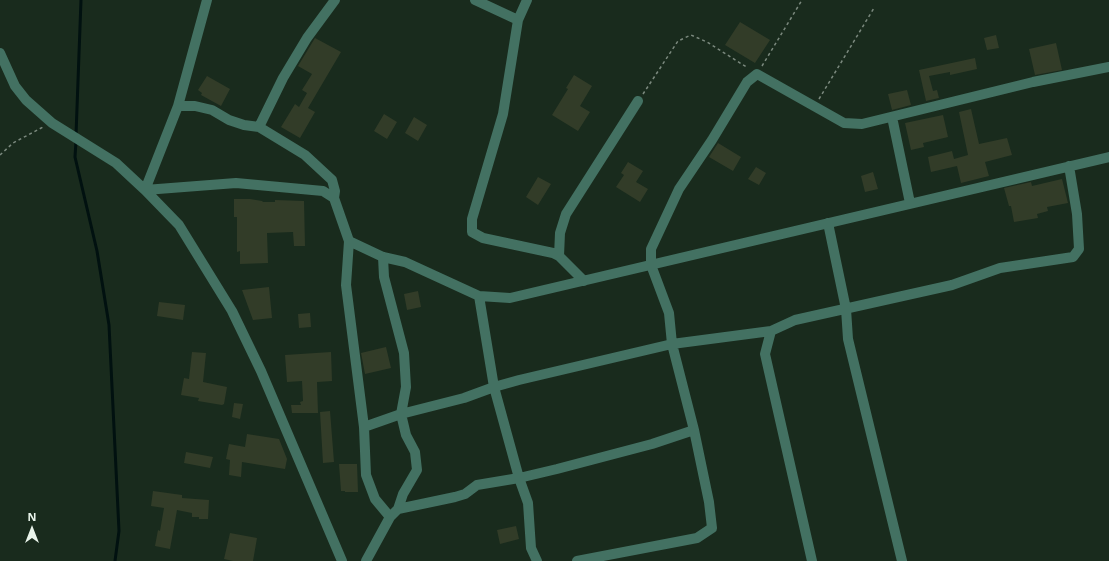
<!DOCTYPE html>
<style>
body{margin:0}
#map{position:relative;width:1109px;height:561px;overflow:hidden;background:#192b1d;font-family:"Open Sans",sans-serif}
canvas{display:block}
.north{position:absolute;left:12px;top:509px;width:40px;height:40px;-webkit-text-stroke:3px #192b1d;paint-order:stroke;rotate:0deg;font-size:11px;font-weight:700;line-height:16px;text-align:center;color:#e9f4eb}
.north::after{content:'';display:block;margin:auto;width:14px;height:18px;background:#e9f4eb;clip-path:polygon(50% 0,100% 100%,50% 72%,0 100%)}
</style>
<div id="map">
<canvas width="1109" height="561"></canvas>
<div class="north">N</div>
</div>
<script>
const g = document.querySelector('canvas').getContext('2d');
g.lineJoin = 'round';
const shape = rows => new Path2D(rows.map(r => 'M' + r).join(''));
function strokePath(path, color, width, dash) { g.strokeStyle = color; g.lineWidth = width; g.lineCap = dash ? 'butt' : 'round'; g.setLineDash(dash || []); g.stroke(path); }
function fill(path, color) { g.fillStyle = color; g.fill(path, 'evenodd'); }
const stream = shape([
 [76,135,81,0],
 [76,141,75,157,97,251,109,325,119,531,115,561]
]);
const building = shape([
 [740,22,770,40,755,63,725,45],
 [996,35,999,48,987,50,984,38],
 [315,38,341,52,308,108,315,112,300,138,281,127,295,104,299,107,307,93,302,90,312,74,298,66],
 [1056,43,1062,70,1035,75,1029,49],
 [975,58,977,69,950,75,950,72,929,76,933,91,937,90,939,98,926,101,919,70],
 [574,75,592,86,580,106,590,112,578,131,552,115,568,89,566,88],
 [207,76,230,89,221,106,201,95,202,93,198,90],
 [907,90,911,105,892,110,888,94],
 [971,109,979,144,1007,138,1012,155,985,162,989,176,961,183,957,166,931,172,928,157,952,151,954,159,968,155,959,112],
 [384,114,397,122,387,139,374,131],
 [943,115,948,137,923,143,924,147,911,150,905,123],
 [414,117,427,125,418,141,405,133],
 [718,143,741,157,733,171,709,157],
 [628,162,643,171,636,182,648,189,640,202,616,187,624,175,621,173],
 [756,167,766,173,759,185,748,179],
 [873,172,878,189,865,192,861,176],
 [538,177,551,184,538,205,526,197],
 [1062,179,1068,203,1047,207,1048,211,1037,214,1038,218,1014,222,1011,206,1009,206,1004,188,1031,182,1032,186],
 [234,199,250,199,262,201,263,202,275,202,275,200,304,201,305,246,294,246,293,232,267,233,268,263,240,264,240,251,237,252,237,217,234,217],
 [269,287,272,318,253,320,242,290],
 [418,291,421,307,407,310,404,294],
 [159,302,185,305,183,320,157,316],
 [310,313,311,327,299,328,298,314],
 [386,347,391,368,365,374,361,353],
 [192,352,206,353,203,382,227,387,224,404,222,405,198,401,199,398,181,395,184,378,189,379],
 [331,352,332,381,317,382,318,413,292,413,291,405,301,405,300,402,303,401,302,381,287,382,285,355],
 [234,403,243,404,240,419,232,417],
 [330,411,334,462,323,463,320,412],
 [247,434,279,439,287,459,285,469,242,462,241,477,229,475,230,460,226,459,229,444,245,447],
 [186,452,213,457,210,468,184,463],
 [339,464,357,464,358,492,345,492,345,491,341,491],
 [153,491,182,495,182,498,209,500,208,519,199,519,199,517,192,517,192,513,177,510,170,549,155,546,158,530,160,531,164,508,151,506],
 [516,526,519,539,500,544,497,530],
 [230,533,257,538,253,561,233,561,224,559]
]);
const path = shape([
 [762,66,802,0],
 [643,94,678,41,691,35,707,42,748,68],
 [819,99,874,8],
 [0,155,13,143,43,127]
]);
const minor = shape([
 [207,0,178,106,145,190,236,183,323,191,334,198,349,241,383,257,405,262,479,296,510,298,1109,157],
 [475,0,518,20],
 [527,0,518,20,503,114,472,219,472,232,483,238,553,253,559,256,584,281],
 [0,53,15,86,26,100,52,123,116,163,145,190,179,225,232,311,261,371,342,561],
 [178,106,195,106,212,110,229,120,244,125,259,127,305,155,332,180,335,191,334,198],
 [892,117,910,203],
 [259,127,283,78,307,38,335,0],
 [828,223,846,309,848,339,902,561],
 [349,241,346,285,364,427,366,475,375,499,390,517],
 [559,256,560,233,566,214,638,101],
 [383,257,384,277,404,353,406,387,401,414,406,435,415,452,417,470,403,494,398,509],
 [364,427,401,414,464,398,494,387,519,380,672,344,771,331],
 [366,561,390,517,398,509,455,497,465,494,477,485,519,478,494,387,479,296],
 [537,561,531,548,528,503,519,478,557,469,652,444,694,430],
 [577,561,697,538,712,528,709,502,694,430,672,344,669,313,651,265,651,249,679,189,712,140,747,82,757,74,844,123,862,124,1033,82,1109,67],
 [812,561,765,354,771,331,795,320,952,285,1000,268,1073,257,1079,249,1077,214,1069,166]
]);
strokePath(stream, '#011110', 3);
fill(building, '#323c28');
strokePath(path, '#7b897e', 1.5, [3, 3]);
strokePath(minor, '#437162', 10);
</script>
